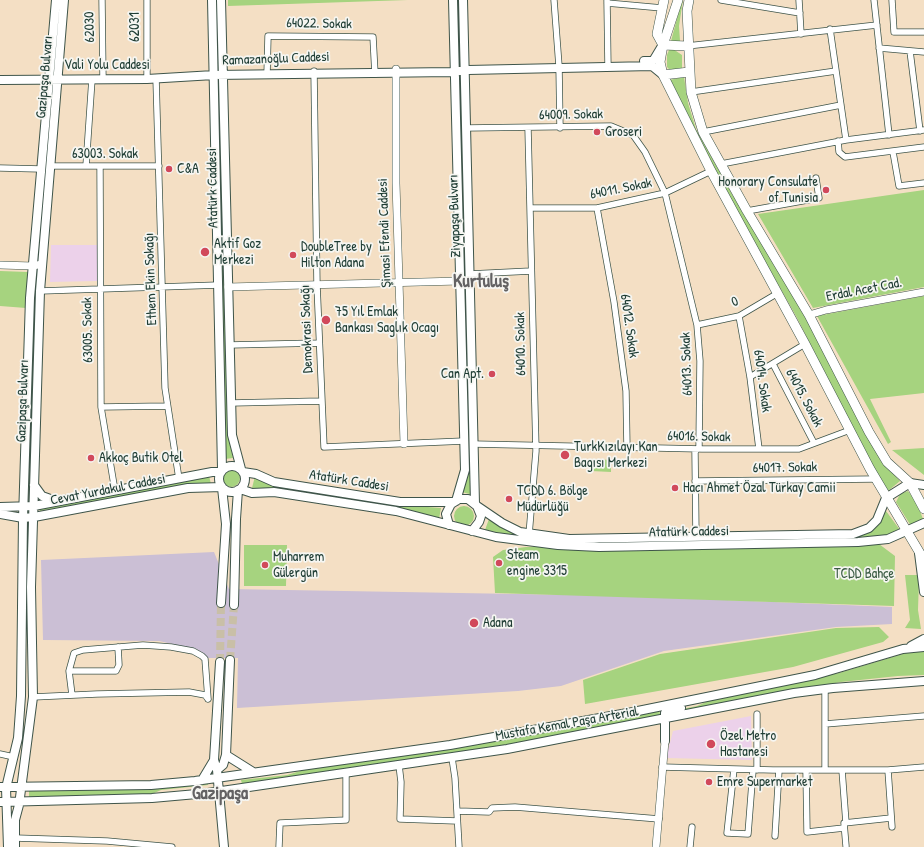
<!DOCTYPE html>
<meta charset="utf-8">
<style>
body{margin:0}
canvas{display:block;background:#f4dfc4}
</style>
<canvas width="924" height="847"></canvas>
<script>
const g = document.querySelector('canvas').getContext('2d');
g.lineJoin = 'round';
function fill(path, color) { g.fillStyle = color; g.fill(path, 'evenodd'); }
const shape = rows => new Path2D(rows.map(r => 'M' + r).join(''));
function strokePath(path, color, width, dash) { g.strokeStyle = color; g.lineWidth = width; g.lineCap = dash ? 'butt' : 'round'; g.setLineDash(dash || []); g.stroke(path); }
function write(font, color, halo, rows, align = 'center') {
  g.font = font + ' "Patrick Hand",sans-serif'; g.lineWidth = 3.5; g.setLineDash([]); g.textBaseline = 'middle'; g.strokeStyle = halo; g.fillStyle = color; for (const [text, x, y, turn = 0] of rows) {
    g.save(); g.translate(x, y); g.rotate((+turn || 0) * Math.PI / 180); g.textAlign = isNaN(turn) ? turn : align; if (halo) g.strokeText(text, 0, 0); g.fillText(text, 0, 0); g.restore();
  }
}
const built = shape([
 [51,245,97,245,97,281,50,282],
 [751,716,752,760,666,758,673,731]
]);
const industrial = shape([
 [214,552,229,589,632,596,892,607,892,624,836,627,664,651,561,686,518,691,237,708,238,658,208,658,198,650,159,641,43,640,41,560]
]);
const green = shape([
 [228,0,408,0,228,6],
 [682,0,683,0,679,26,680,41,671,41],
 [673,49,682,55,682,68,678,71,670,70,667,67,667,55,669,50],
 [684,77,688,103,696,129,733,196,803,312,883,463,900,481,888,491,874,469,796,316,729,198,669,80],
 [458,78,462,78,473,495,462,492,469,469],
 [219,84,228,436,233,458,225,459,217,85],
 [924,190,924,287,813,308,758,214],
 [36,269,38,269,31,500,29,500],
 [0,271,28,272,26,308,0,306],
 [924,296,924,393,870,399,891,442,888,444,817,316],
 [924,448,924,475,892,450],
 [592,459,611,460,611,472,591,471],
 '222 478a9 9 0 1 1 18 0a9 9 0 1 1-18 0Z',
 [209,476,211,484,188,484,40,511,40,509],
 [255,476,401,505,441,508,439,519,362,503,273,488,252,488],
 [908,491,917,503,923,519,911,526,896,502,900,494],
 '454 516a10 10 0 1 1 20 0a10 10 0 1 1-20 0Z',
 [886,511,900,530,881,537,858,539,592,544,549,542,485,530,489,519,518,535,572,542,858,536,877,525],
 [879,544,895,556,894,606,495,593,493,557,503,550,526,547],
 [244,545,287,545,286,586,244,586],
 [905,575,917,575,919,580,918,610,921,629,905,628,910,620],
 [879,627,889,637,883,642,793,667,585,704,583,680,660,654,836,628],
 [924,651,924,675,898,676,841,682,673,713,672,711,697,706,708,701,839,673,906,653],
 [659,711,661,716,511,744,242,784,241,780,287,775,310,768,490,742],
 [208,784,208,785,161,790,152,794,29,798,29,791,155,789]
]);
const secondaryTunnel = shape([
 [230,660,234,605],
 [220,662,221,603]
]);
const minor = shape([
 [102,0,103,79],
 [147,0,147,79],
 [554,0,559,66,560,128],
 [607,0,608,67],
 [721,0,800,13],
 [799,0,801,34],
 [874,0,889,135],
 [892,0,894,32,924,32],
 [607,3,662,8],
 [830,29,846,140],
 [687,46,877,25],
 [879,48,924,52],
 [910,51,920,131],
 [314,71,317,285,324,447,464,441],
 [267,75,268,36,373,37,375,74],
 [156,78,165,388,179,479],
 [691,92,836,71],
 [466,128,611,126,633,135,645,152,665,193,697,325,700,361,699,447,695,452,696,537],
 [528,128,536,451,529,535],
 [703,132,841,105],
 [838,141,839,152,845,157,924,147],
 [893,152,899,186,924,183],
 [721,164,846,140,924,130],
 [51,166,159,166],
 [86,166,92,79],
 [100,166,101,407,115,491],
 [0,168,41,169],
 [530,208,597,208,665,193,711,171],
 [597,208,614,302,626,391,627,448],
 [747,211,819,198,816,178],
 [470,274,531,271],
 [40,291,219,285],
 [739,316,750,377,759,449],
 [697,325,739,316,778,293],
 [229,345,319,343],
 [773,364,814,443],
 [750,377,805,344],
 [231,403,321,401],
 [101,407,167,406],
 [473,444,702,449,799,449,850,430],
 [695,481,876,479],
 [69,671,116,671,119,665,118,647],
 [825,689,825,770],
 [72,695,69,671,74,653,83,650,143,645,171,647,193,651,202,656,205,659,208,699],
 [33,697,97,694,189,692,205,695,208,699],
 [757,714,757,770],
 [825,724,924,716],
 [0,754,14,757],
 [452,758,455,778,459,847],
 [399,765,401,782,400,819,457,821],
 [662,767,773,770,888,770,924,767],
 [734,769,727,833,748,834,753,770],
 [806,770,807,832,844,828],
 [842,770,846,823],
 [888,770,892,827],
 [458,811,489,812,492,808,515,807,659,819],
 [775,836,779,770],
 [15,838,107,841,172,847],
 [846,846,844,823,891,818],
 [279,847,280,823,346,820,346,773],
 [690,847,692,827]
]);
const tertiary = shape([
 [396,69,396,183,404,444],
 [0,265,33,266,42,264],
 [228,287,460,281],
 [809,315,826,310,924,292],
 [656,847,665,741]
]);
const secondary = shape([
 [212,0,222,469],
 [221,0,232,435,241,469],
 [453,0,465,470,456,501],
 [463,0,475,503],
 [644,61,653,61,662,46],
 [0,80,147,79,214,75,451,72,468,70,652,66,663,75],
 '219 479a13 13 0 1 1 26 0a13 13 0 1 1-26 0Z',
 [243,472,256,474,274,482,400,502,453,502],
 [34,485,42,496,56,501],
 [240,489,252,493,274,492,396,511,496,537,558,545,599,547,858,542,888,539,924,523],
 [477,506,502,523,520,532,569,539,853,534,869,528,877,520,886,498,910,483,924,485],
 [0,507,34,506,212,472,220,472],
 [0,514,23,518,34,517,188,488,222,487],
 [449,525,446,514,451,504,459,499,468,499,477,506,481,516,479,522,472,531],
 [919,553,924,592],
 [221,603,226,524,222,488],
 [234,605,236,519,238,490],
 [911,646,924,639],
 [220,662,214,760,217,770,224,847],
 [665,741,665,713,681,708],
 [226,755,253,772],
 [217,770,223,765,226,755,230,660],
 [202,780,214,760],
 [0,787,151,785,195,781,450,745,633,712,815,675,903,649,924,647],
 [0,802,152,798,208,793,507,749,794,693,833,688,924,681],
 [8,847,6,788,18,738,21,696,23,518,30,298,56,0],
 [15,847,15,820,19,805,33,697,31,587,40,291,64,0]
]);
const primary = shape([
 [678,0,663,45,660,62,663,75,711,171,805,344,870,469,924,560],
 [689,0,687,11,691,92,703,132,747,211,809,315,869,432,887,462,910,483,924,509],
 [663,45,657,34,664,0],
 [663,45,687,46],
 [663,75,689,72]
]);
const markers = [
 [597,132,4,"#d1495b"],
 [169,169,4,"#d1495b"],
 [826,190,4,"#d1495b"],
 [205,252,5,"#d1495b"],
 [293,255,4,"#d1495b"],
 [326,320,5,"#d1495b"],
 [492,374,4,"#d1495b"],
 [565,455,5,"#d1495b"],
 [91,458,4,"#d1495b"],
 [675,488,4,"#d1495b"],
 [509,499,4,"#d1495b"],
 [499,563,4,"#d1495b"],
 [265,565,4,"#d1495b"],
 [474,623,5,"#d1495b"],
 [711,744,5,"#d1495b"],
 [709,782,4,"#d1495b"]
];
const streetNames = [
 ["64022. Sokak",319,24,1],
 ["62030",90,27,-91],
 ["62031",135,27,-90],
 ["Ramazanoğlu Caddesi",276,59,-2],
 ["Vali Yolu Caddesi",107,65],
 ["Gazipaşa Bulvarı",45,77,-85],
 ["64009. Sokak",571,115,-1],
 ["63003. Sokak",105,154],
 ["Atatürk Caddesi",213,188,-91],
 ["64011. Sokak",621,189,-11],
 ["Ziyapaşa Bulvarı",455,216,-92],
 ["Şimasi Efendi Caddesi",385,233,-92],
 ["Ethem Ekin Sokağı",151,279,-92],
 ["Erdal Acet Cad.",864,290,-11],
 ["0",735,302,-22],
 ["64012. Sokak",629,326,82],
 ["Demokrasi Sokağı",307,329,-92],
 ["63005. Sokak",88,330,-91],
 ["64010. Sokak",521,344,-91],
 ["64013. Sokak",687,364,-92],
 ["64014. Sokak",762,381,82],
 ["64015. Sokak",804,398,62],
 ["Gazipaşa Bulvarı",23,401,-88],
 ["64016. Sokak",699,437,1],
 ["64017. Sokak",785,468,-1],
 ["Atatürk Caddesi",349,481,9],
 ["Cevat Yurdakul Caddesi",108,490,-11],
 ["Atatürk Caddesi",689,532,-1],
 ["Mustafa Kemal Paşa Arterial",567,724,-10]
];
const poiNames = [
 ["Groseri",605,132],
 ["C&A",177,169],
 ["Honorary Consulate",818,182,"right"],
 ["of Tunisia",818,198,"right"],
 ["Aktif Goz",214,244],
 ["Merkezi",214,260],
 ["DoubleTree by",301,247],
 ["Hilton Adana",301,263],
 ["75 Yıl Emlak",335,312],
 ["Bankası Saglık Ocagı",335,328],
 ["Can Apt.",484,374,"right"],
 ["TurkKızılayı Kan",574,447],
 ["Bagısı Merkezi",574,463],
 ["Akkoç Butik Otel",99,458],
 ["Hacı Ahmet Özal Türkay Camii",683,488],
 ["TCDD 6. Bölge",517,491],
 ["Müdürlüğü",517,507],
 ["Steam",507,555],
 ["engine 3315",507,571],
 ["Muharrem",273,557],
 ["Gülergün",273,573],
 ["Adana",483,623],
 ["Özel Metro",720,736],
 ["Hastanesi",720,752],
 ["Emre Supermarket",717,782]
];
const parkNames = [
 ["TCDD Bahçe",864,574]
];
const districtNames = [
 ["Kurtuluş",481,282],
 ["Gazipaşa",220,794]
];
fill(built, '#ecd1ea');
fill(industrial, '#cbbfd5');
fill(green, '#a6d37f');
strokePath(secondaryTunnel, '#c9bfa7', 8, [8, 4]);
strokePath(minor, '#3f554a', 7);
strokePath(tertiary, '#3f554a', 8);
strokePath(secondary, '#3f554a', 10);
strokePath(primary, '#3f554a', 10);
strokePath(minor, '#fff', 5.5);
strokePath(tertiary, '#fff', 7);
strokePath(secondary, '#fff', 8);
strokePath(primary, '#fff', 9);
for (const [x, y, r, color] of markers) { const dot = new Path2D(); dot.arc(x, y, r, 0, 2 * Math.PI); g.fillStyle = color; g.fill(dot); strokePath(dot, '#f6f6f2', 1.5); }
write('14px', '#1f3d34', '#f6f6f2', streetNames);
write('14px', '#1f3d34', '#f6f6f2', poiNames, 'left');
write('14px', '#3a5b43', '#f6f6f2', parkNames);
write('bold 18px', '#636263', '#f6f6f2', districtNames);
</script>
